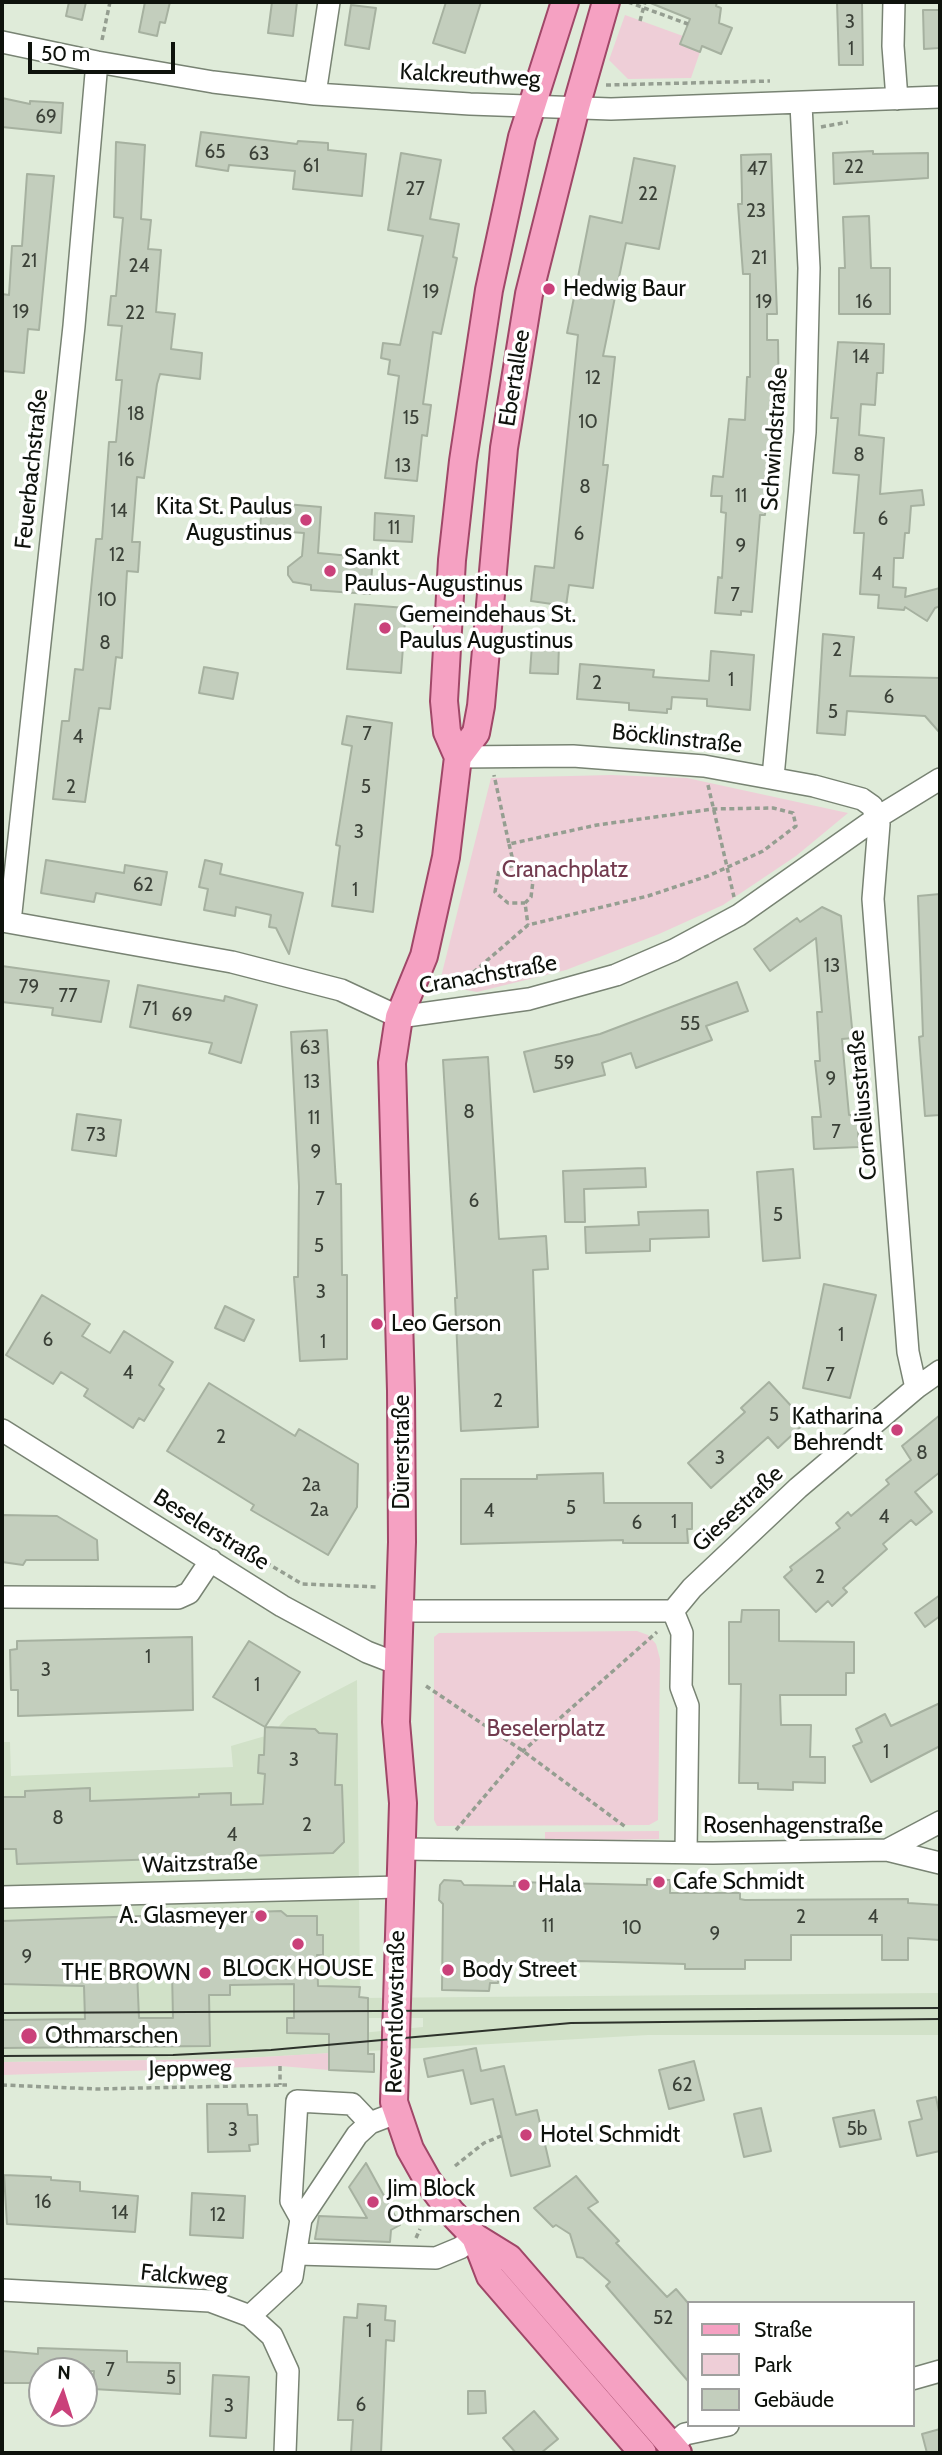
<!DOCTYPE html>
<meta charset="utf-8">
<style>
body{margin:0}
#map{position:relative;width:942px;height:2455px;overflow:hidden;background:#dfebd9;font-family:Cabin,sans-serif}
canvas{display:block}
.frame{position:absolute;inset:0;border:4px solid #0e120c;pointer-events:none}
.legend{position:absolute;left:687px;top:2301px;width:228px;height:126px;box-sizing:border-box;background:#fff;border:2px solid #9fa09e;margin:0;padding:9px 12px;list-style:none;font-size:21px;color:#0e120c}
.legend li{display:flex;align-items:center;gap:14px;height:35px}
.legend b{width:35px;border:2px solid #9fa09e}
.north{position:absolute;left:28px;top:2357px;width:70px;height:70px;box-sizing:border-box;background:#fff;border:2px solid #9fa09e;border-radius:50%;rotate:3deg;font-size:19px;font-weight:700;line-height:28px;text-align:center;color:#0e120c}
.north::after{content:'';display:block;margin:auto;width:24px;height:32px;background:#ca417a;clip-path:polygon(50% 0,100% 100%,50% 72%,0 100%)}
.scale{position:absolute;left:28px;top:42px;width:147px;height:32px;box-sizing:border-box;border:4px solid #0e120c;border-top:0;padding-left:9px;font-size:21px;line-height:24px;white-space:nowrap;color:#0e120c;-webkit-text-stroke:5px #fff;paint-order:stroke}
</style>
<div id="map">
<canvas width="942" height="2455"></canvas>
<div class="frame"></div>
<ul class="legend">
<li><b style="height:9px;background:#f5a1c2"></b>Straße</li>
<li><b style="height:19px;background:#eeced7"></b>Park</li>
<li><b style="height:19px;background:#c3cebd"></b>Gebäude</li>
</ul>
<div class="north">N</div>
<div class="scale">50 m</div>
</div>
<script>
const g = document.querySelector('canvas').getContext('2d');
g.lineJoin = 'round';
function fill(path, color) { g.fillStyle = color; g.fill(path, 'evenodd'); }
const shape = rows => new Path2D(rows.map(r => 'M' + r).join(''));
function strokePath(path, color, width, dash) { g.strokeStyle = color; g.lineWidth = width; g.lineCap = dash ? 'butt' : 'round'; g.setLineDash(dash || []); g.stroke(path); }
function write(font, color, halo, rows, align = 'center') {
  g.font = font + ' Cabin,sans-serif'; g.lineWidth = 7; g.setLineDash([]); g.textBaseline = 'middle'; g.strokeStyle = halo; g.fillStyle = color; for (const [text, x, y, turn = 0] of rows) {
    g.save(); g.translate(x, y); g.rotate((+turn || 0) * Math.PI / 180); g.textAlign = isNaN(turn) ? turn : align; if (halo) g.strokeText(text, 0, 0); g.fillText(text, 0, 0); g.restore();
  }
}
const built = shape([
 [357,1680,360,1998,940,1993,940,2035,648,2035,229,2059,2,2062,2,1742,10,1742,11,1776,233,1767,231,1746,272,1734,288,1716],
 [360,2018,423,2018,423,2027,361,2033]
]);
const green = shape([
 [625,15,683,36,680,44,700,52,691,78,628,79,609,60],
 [611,775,687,778,848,813,796,856,723,905,659,934,566,970,477,992,439,985,491,778],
 [637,1631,648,1635,656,1644,660,1659,658,1820,649,1825,437,1826,434,1820,434,1637,439,1633],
 [659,1831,659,1839,545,1841,545,1832],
 [329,2053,329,2070,280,2066,2,2075,2,2062,229,2059]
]);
const building = shape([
 [69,2,86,2,82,20,66,16,69,2],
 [145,2,170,2,165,23,160,22,157,36,139,32,145,2],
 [272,2,297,2,293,36,268,33,272,2],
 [446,2,481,2,465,53,433,43,446,2],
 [648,2,717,2,716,6,721,8,719,23,732,28,721,54,702,46,700,52,680,44,690,19,648,2],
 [837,2,862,2,863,65,839,65,837,2],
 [351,5,376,8,369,49,345,45,351,5],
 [923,10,940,10,940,48,924,49,923,10],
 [2,98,30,104,30,101,63,103,61,133,2,127,2,98],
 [201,132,297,144,298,141,328,143,328,150,366,154,362,196,293,189,295,171,229,165,228,171,196,166,201,132],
 [116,142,145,145,141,219,151,220,148,249,161,250,156,312,175,314,171,349,202,353,200,379,160,374,157,384,144,478,137,477,132,542,140,542,138,572,127,571,122,658,116,657,110,709,99,708,85,802,53,799,62,721,69,721,75,669,83,670,96,539,102,539,109,442,116,442,122,380,116,380,122,326,108,325,111,296,116,296,123,218,114,217,116,142],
 [873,151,873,154,928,153,928,178,834,184,833,153,873,151],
 [401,153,441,160,430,219,459,224,453,257,457,258,441,334,433,332,423,404,431,405,427,436,422,435,417,481,385,478,399,376,388,374,390,360,381,358,383,343,400,345,423,236,388,230,401,153],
 [771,154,777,314,767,314,767,340,778,340,779,408,770,469,768,468,765,515,760,515,752,612,741,611,741,615,715,613,718,577,722,578,726,513,721,512,722,496,711,496,713,476,723,477,729,419,745,420,747,377,750,377,750,274,743,274,738,204,742,204,742,194,741,155,771,154],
 [634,158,675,166,659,249,626,243,603,356,615,357,603,465,608,465,593,588,569,585,566,606,531,601,535,566,554,568,578,335,567,333,590,216,622,223,634,158],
 [27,174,54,176,39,330,28,329,24,373,2,371,2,294,9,295,12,246,22,246,27,174],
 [869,216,871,268,890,268,890,314,839,314,839,268,845,268,843,217,869,216],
 [838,342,884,344,883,373,877,373,875,405,861,404,859,435,884,438,880,494,922,490,924,505,911,506,909,533,905,533,903,558,894,558,893,587,906,588,905,597,940,588,940,606,935,608,927,621,905,607,904,610,878,608,879,595,860,594,864,533,854,533,859,475,833,473,838,418,831,418,838,342],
 [262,502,321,507,318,553,373,558,370,594,311,590,311,585,293,582,288,575,288,567,302,556,304,533,260,530,262,502],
 [375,513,414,516,412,542,374,540,375,513],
 [355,604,406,608,401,673,347,669,355,604],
 [823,634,854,637,850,676,940,678,940,733,925,716,847,711,845,735,817,733,823,634],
 [532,644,559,645,558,674,530,673,532,644],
 [711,651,754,655,750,710,707,706,707,699,672,697,671,709,667,709,667,713,629,710,629,703,577,699,580,664,654,670,653,677,709,681,711,651],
 [204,667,238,673,233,699,199,693,204,667],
 [347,716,392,723,373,912,332,906,340,846,336,845,352,746,342,744,347,716],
 [46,860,124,873,125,865,167,872,161,905,96,893,94,902,41,893,46,860],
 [205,860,222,864,220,874,303,893,289,954,276,928,269,927,271,915,236,907,235,916,204,910,208,889,199,887,205,860],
 [940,894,940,1115,925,1116,919,1037,923,1036,918,896,940,894],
 [822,907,841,916,853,1038,842,1039,849,1115,857,1115,859,1147,814,1149,812,1117,821,1117,815,1061,820,1061,817,1012,822,1012,816,938,770,971,754,949,797,918,800,922,822,907],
 [2,966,109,981,101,1022,52,1015,53,1008,2,1002,2,966],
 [737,982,748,1011,706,1026,712,1040,636,1068,631,1053,602,1063,605,1075,534,1092,524,1052,600,1034,737,982],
 [138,985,224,1001,225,996,257,1005,241,1063,209,1053,212,1043,130,1027,138,985],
 [327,1030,336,1184,341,1184,342,1275,347,1275,347,1359,300,1361,294,1277,298,1277,299,1186,291,1032,327,1030],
 [488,1057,499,1239,546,1236,548,1269,533,1270,538,1427,461,1431,455,1298,457,1298,443,1060,488,1057],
 [77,1114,121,1120,116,1156,72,1150,77,1114],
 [645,1168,646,1187,584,1189,585,1222,565,1222,563,1171,645,1168],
 [793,1169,800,1258,763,1261,757,1172,793,1169],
 [708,1210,709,1237,650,1239,650,1251,586,1253,585,1227,639,1225,638,1212,708,1210],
 [824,1284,876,1295,850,1398,803,1388,824,1284],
 [42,1295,90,1324,82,1336,110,1353,124,1331,173,1362,159,1385,164,1389,144,1421,139,1418,133,1428,84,1396,88,1389,61,1372,53,1384,6,1355,42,1295],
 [225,1306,254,1320,244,1341,215,1328,225,1306],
 [769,1382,806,1422,778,1448,768,1437,711,1488,688,1463,745,1412,741,1408,769,1382],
 [209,1383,295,1436,299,1429,358,1464,357,1507,328,1555,251,1510,254,1505,167,1451,209,1383],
 [940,1415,940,1472,915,1492,932,1512,916,1525,911,1520,883,1544,887,1549,843,1588,847,1592,832,1606,828,1601,816,1612,784,1577,792,1570,790,1567,840,1528,836,1523,848,1512,851,1516,889,1484,886,1480,911,1460,902,1446,940,1415],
 [603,1473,604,1503,692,1503,692,1529,687,1529,688,1543,623,1543,623,1540,461,1544,461,1479,537,1479,537,1475,603,1473],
 [2,1515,57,1516,97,1540,98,1560,26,1560,23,1565,2,1562,2,1515],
 [940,1595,940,1616,925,1627,915,1613,940,1595],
 [742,1610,779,1610,779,1641,854,1642,854,1673,846,1673,846,1695,780,1695,781,1725,811,1725,810,1757,825,1757,825,1783,793,1782,793,1790,758,1789,758,1783,739,1783,741,1684,729,1684,729,1622,741,1622,742,1610],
 [192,1637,193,1710,18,1716,18,1690,11,1690,10,1650,17,1649,17,1641,192,1637],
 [249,1641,300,1672,265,1727,315,1729,319,1733,337,1734,335,1785,342,1785,344,1842,333,1853,17,1864,16,1849,2,1849,2,1797,25,1797,25,1791,90,1788,90,1801,199,1797,199,1794,231,1793,231,1805,263,1804,265,1774,258,1773,259,1755,264,1755,265,1727,213,1697,249,1641],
 [940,1703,940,1746,871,1782,853,1746,862,1742,856,1729,885,1714,891,1726,940,1703],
 [647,1879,670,1880,670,1893,740,1893,740,1899,745,1900,908,1899,908,1903,940,1905,940,1940,908,1938,908,1960,882,1960,882,1935,791,1935,791,1960,745,1960,745,1969,685,1969,685,1964,578,1961,578,1965,566,1964,566,1969,535,1968,535,1964,498,1963,498,1983,490,1983,489,1991,442,1990,443,1904,439,1900,440,1885,444,1880,461,1881,464,1885,514,1886,514,1882,647,1885,647,1879],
 [281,1911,287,1916,317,1916,317,1935,323,1935,323,1955,317,1955,318,1986,360,1987,359,1997,368,1998,368,2054,374,2054,374,2072,329,2070,329,2034,287,2033,287,2018,294,2018,294,1984,230,1985,230,1995,209,1995,210,2046,2,2048,2,2020,85,2019,84,1986,2,1984,2,1921,281,1911],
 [172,1971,173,2018,139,2018,137,1972,172,1971],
 [476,2048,481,2071,504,2066,516,2115,537,2110,550,2166,511,2176,493,2099,471,2104,463,2070,428,2077,424,2059,476,2048],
 [694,2061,704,2100,669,2109,659,2070,694,2061],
 [936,2097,940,2117,940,2151,917,2156,909,2122,922,2119,917,2101,936,2097],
 [207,2104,247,2104,248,2115,257,2115,258,2144,249,2145,250,2151,208,2152,207,2104],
 [761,2108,771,2151,744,2157,734,2114,761,2108],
 [874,2110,881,2139,840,2147,833,2118,874,2110],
 [366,2163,400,2225,391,2230,390,2242,315,2239,319,2216,367,2218,349,2187,366,2163],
 [4,2175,51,2177,51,2180,80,2182,80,2191,138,2196,135,2232,7,2224,4,2175],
 [576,2176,598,2202,588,2208,619,2241,616,2243,667,2297,676,2289,688,2303,688,2381,606,2286,610,2282,583,2258,577,2257,570,2234,556,2225,553,2227,534,2208,576,2176],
 [192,2193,245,2196,243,2238,190,2235,192,2193],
 [358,2304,386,2306,385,2320,395,2321,394,2341,386,2340,381,2453,351,2453,353,2420,338,2420,344,2317,357,2318,358,2304],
 [38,2348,127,2351,127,2362,180,2363,180,2394,93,2389,94,2371,42,2371,42,2383,2,2383,2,2351,38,2354,38,2348],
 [213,2375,249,2377,246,2438,210,2436,213,2375],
 [468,2391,485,2391,486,2413,468,2414,468,2391],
 [534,2411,558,2439,541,2453,516,2453,503,2438,534,2411],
 [940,2429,940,2453,927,2453,922,2434,940,2429]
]);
const path = shape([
 [628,2,688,24],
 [640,21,645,2],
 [102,40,110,2],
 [606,85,770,81],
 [821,127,848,122],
 [708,785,734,897],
 [509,844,514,865,523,867,533,881,531,897,525,903,528,925],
 [514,865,499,870,495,892,508,903,525,903],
 [454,989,528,925,648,896,708,876,763,851,796,826,793,813,773,808,713,809,597,825,509,844,494,775],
 [215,1532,302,1584,378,1587],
 [426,1686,523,1751,627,1828],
 [456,1830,523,1751,657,1632],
 [280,2066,280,2085],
 [2,2085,96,2089,287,2085],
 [455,2166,484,2143,501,2136],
 [416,2238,420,2229]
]);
const minor = shape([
 [894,2,893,46,897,99],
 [2,42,97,62,213,82,315,94,470,104,611,109,940,97],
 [315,94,329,2],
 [458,757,573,756,704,766,814,786,862,799,872,806,879,824,873,899,908,1352,916,1388],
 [773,777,805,432,809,268,801,104],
 [2,921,232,962,341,990,399,1017,529,999,616,975,674,950,739,915,878,817,940,779],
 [10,922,74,326,97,62],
 [2,1430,282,1606,367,1652,398,1664],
 [2,1597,178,1598,189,1593,211,1560],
 [400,1611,673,1611],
 [673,1611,692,1588,798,1488,916,1388,940,1371],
 [673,1611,682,1633,681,1687,688,1706,686,1852],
 [401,1849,713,1853,887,1850,940,1863],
 [887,1850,940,1822],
 [2,1897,400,1887],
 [301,2219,291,2201,297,2101,352,2104,370,2123],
 [298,2254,436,2258,460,2248,475,2237],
 [2,2290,210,2301,250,2316,272,2336,288,2371,285,2453],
 [250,2316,292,2277,301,2219,357,2135,370,2123,396,2113],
 [912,2379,940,2371],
 [672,2445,685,2434,728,2425]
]);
const major = shape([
 [565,2,522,137,489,290,463,461,452,560,444,701,447,732,458,757,446,857,424,956,399,1017,392,1063,401,1391,402,1542,396,1722,403,1803,394,2102,410,2149,428,2181,451,2212,475,2237,509,2258,678,2453],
 [458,757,476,733,481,706,504,448,529,294,576,107,606,2],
 [475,2237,490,2276,643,2453]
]);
const tram = shape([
 [2,2013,940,2008],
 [2,2056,173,2055,271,2050,571,2023,940,2019]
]);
const markers = [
 [549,289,7,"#ca417a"],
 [306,520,7,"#ca417a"],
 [330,571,7,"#ca417a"],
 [385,628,7,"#ca417a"],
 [377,1324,7,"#ca417a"],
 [897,1430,7,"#ca417a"],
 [659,1882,7,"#ca417a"],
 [524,1885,7,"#ca417a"],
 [261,1916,7,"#ca417a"],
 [298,1944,7,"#ca417a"],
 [448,1970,7,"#ca417a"],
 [205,1973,7,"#ca417a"],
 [29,2036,9,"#ca417a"],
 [526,2135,7,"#ca417a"],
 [373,2202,7,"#ca417a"]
];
const numberNames = [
 ["3",850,22],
 ["1",851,49],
 ["69",46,117],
 ["65",215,152],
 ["63",259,154],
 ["61",311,166],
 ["22",854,167],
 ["47",757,169],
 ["27",415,189],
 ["22",648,194],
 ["23",756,211],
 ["21",759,258],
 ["21",29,261],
 ["24",139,266],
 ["19",431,292],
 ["19",764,302],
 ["16",864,302],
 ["19",21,312],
 ["22",135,313],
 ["14",861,357],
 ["12",593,378],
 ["18",136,414],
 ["15",411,418],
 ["10",588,422],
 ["8",859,455],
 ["16",126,460],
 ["13",403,466],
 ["8",585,487],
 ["11",741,496],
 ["14",119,511],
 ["6",883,519],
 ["11",394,528],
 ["6",579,534],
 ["9",741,546],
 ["12",117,555],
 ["4",877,574],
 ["7",735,595],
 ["10",107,600],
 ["8",105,643],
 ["2",837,650],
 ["1",731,680],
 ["2",597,683],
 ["6",889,697],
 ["5",833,712],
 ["7",367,734],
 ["4",78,737],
 ["2",71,787],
 ["5",366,787],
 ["3",359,832],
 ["62",143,885],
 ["1",355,890],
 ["13",832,966],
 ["79",29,987],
 ["77",68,996],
 ["71",150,1009],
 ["69",182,1015],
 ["55",690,1024],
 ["63",310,1048],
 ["59",564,1063],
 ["9",831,1079],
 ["13",312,1082],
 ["8",469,1112],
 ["11",314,1118],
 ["7",836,1132],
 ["73",96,1135],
 ["9",316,1152],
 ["7",320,1199],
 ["6",474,1201],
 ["5",778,1215],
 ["5",319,1246],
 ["3",321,1292],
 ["1",841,1335],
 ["6",48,1340],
 ["1",323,1342],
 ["4",128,1373],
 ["7",830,1375],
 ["2",498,1401],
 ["5",774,1415],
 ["2",221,1437],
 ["8",922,1453],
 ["3",720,1458],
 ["2a",311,1485],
 ["5",571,1508],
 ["2a",319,1510],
 ["4",489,1511],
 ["4",884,1517],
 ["1",674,1522],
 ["6",637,1523],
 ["2",820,1577],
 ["1",148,1657],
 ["3",46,1670],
 ["1",257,1685],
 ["1",886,1752],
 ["3",294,1760],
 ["8",58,1818],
 ["2",307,1825],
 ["4",232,1835],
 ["2",801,1917],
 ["4",873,1917],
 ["11",548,1926],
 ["10",632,1928],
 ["9",715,1934],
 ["9",27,1957],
 ["62",682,2085],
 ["5b",857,2129],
 ["3",233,2130],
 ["16",43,2202],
 ["14",120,2213],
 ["12",218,2215],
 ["52",663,2318],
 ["1",369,2331],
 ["7",110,2370],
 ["5",171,2378],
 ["6",361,2405],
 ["3",229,2406]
];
const streetNames = [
 ["Kalckreuthweg",470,76,3],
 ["Ebertallee",515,378,-81],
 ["Schwindstraße",775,439,-86],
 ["Feuerbachstraße",32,469,-84],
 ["Böcklinstraße",677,739,6],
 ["Cranachstraße",488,975,-10],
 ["Corneliusstraße",863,1105,-95],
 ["Dürerstraße",402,1452,-90],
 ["Giesestraße",738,1509,-43],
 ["Beselerstraße",211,1530,32],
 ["Rosenhagenstraße",793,1826],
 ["Waitzstraße",200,1864,-2],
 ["Reventlowstraße",396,2012,-89],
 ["Jeppweg",190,2069,-1],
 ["Falckweg",184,2277,6]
];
const poiNames = [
 ["Hedwig Baur",563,289],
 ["Kita St. Paulus",292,507,"right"],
 ["Augustinus",292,533,"right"],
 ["Sankt",344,558],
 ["Paulus-Augustinus",344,584],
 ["Gemeindehaus St.",399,615],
 ["Paulus Augustinus",399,641],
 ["Leo Gerson",391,1324],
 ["Katharina",883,1417,"right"],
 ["Behrendt",883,1443,"right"],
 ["Cafe Schmidt",673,1882],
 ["Hala",538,1885],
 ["A. Glasmeyer",247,1916,"right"],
 ["BLOCK HOUSE",298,1969,"center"],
 ["Body Street",462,1970],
 ["THE BROWN",191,1973,"right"],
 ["Othmarschen",45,2036],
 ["Hotel Schmidt",540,2135],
 ["Jim Block",387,2189],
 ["Othmarschen",387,2215]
];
const parkNames = [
 ["Cranachplatz",565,870],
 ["Beselerplatz",546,1729]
];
fill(built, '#d1e1c8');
fill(green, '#eeced7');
fill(building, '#c3cebd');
strokePath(building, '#a6b1a0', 2);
strokePath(minor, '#788373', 24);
strokePath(major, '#a04768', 30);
strokePath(path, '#959e91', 3.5, [5, 3.5]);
strokePath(minor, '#fff', 21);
strokePath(major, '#f5a1c2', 26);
strokePath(tram, '#2d322b', 2);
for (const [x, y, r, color] of markers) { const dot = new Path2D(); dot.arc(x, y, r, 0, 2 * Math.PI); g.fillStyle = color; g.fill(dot); strokePath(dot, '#fff', 2.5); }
write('19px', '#3b4138', null, numberNames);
write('23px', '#0e120c', '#fff', streetNames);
write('23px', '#0e120c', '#fff', poiNames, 'left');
write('23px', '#733b4f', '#fff', parkNames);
</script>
